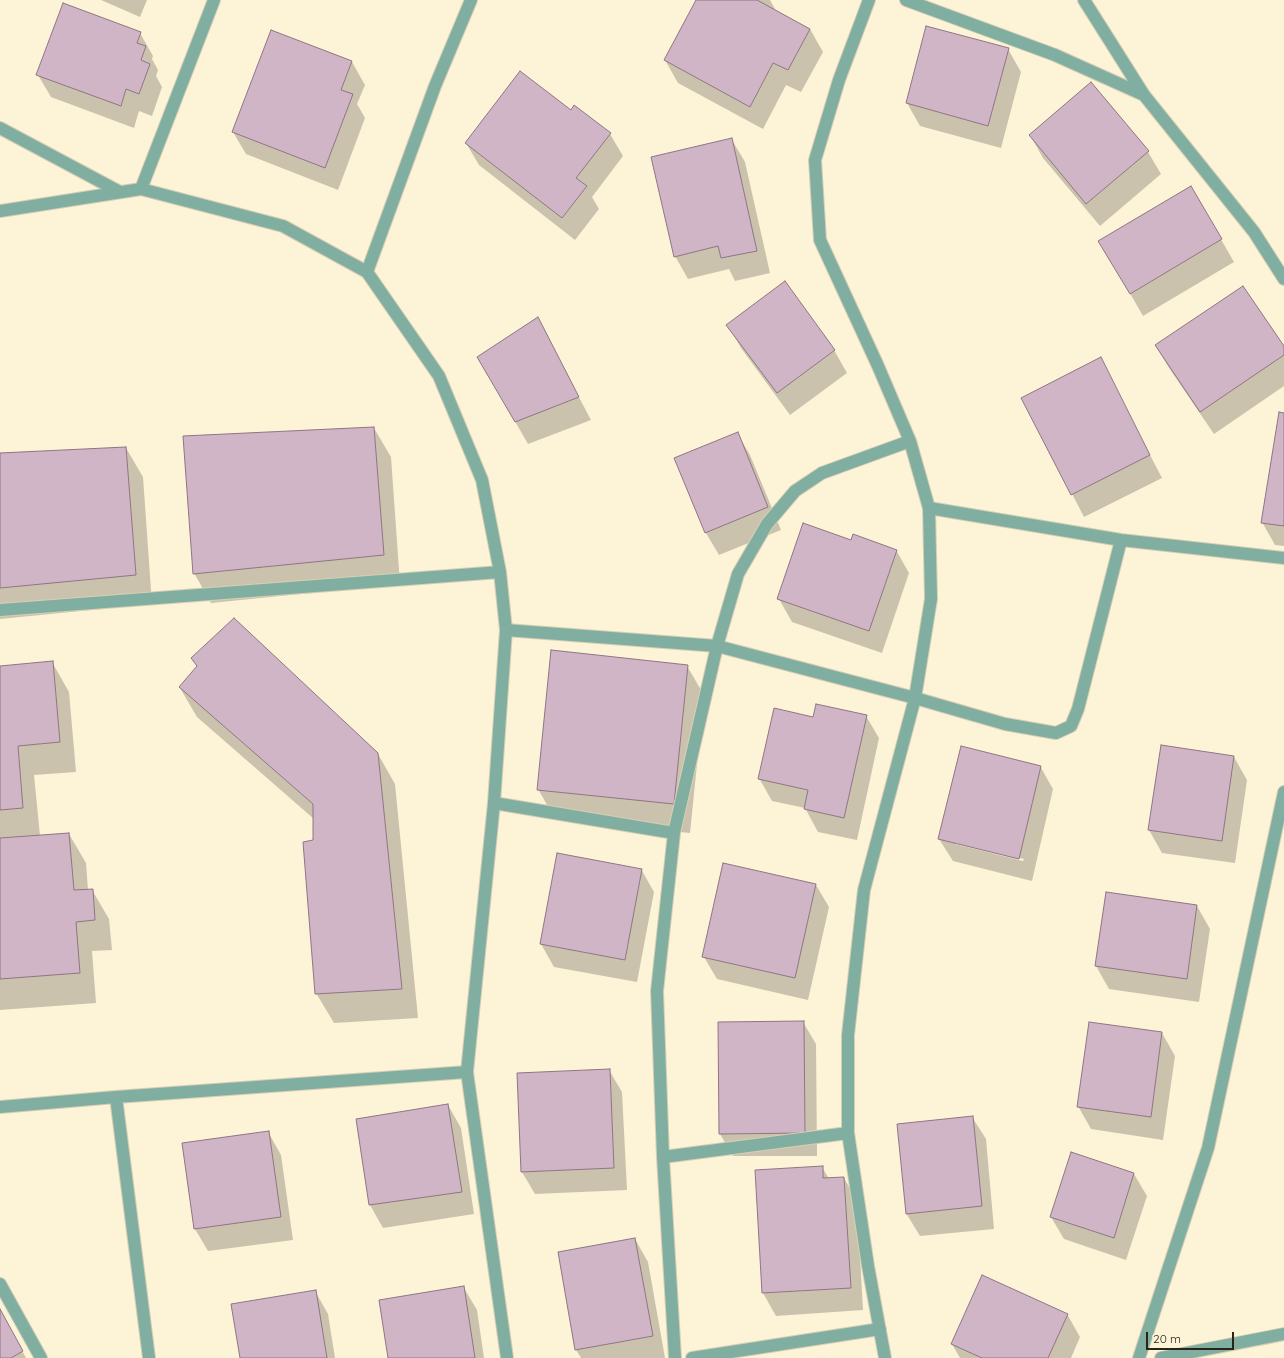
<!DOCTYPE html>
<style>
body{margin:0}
#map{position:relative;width:1284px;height:1358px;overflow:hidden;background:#fdf3d7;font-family:Quicksand,sans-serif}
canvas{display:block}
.scale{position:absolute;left:1146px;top:1332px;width:88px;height:18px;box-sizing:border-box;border:2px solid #28241a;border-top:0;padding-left:5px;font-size:12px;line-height:14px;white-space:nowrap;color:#28241a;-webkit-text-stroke:3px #fdf3d7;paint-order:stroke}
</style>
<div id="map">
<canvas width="1284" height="1358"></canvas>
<div class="scale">20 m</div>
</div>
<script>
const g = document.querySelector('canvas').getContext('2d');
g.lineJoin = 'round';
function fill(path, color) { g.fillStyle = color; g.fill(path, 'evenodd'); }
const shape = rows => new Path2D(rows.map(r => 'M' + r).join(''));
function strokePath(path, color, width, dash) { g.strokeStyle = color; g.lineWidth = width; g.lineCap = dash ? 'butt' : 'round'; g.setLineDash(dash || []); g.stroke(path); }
const shadow = shape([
 [101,0,147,0,140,17],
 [697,0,770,0,776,11,810,29,823,52,801,92,786,85,763,129,678,83,665,60],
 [272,31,352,62,365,85,357,104,365,118,338,190,246,154,233,132],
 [140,33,153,56,152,59,158,70,156,76,162,87,152,116,139,111,134,128,51,97,38,75],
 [1008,49,1021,72,1001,148,920,126,907,103],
 [571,112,610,134,623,156,592,197,599,209,575,240,479,165,466,143],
 [1030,135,1148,152,1161,174,1100,226,1043,158],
 [732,140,745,162,770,273,735,281,729,269,688,279,675,256],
 [1191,187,1234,262,1143,316,1100,241],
 [537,318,591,420,528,444,478,357],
 [728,325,834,350,847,373,790,415,741,348],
 [1156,346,1284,348,1284,386,1214,434,1169,368],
 [1100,359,1162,478,1084,517,1023,399],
 [1284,414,1284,546,1275,545,1262,522],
 [374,428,391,457,400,584,211,603,194,573],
 [737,433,750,455,781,530,719,555,706,533],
 [126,448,143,477,152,604,0,619,0,454],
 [851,541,896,550,909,573,882,653,792,622,779,599],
 [193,659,378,754,395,784,418,1018,334,1023,316,993,314,819,197,717,180,688,198,667],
 [52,662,69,692,76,772,34,775,40,836,69,834,86,863,88,890,92,890,109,919,112,950,92,951,96,1003,0,1010,0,667],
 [687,666,704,695,690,833,555,819,538,789],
 [866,716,879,738,857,840,818,832,805,808,772,801,759,778,814,718],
 [1161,746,1234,757,1247,780,1235,863,1162,853,1149,830],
 [1040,766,1053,789,1032,881,953,861,939,839],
 [955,842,1024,859,1023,861,955,844],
 [641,869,654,892,637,982,554,967,541,944],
 [816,885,829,907,808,1000,717,979,704,957],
 [1106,893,1197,906,1210,929,1199,1002,1109,989,1096,966],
 [803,1022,816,1044,817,1156,733,1156,720,1134],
 [1162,1033,1175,1056,1163,1140,1091,1129,1078,1106],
 [609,1070,622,1092,627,1190,535,1194,522,1172],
 [448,1105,461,1128,474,1214,383,1228,370,1205,357,1119],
 [972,1117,986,1139,994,1229,920,1236,906,1213],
 [268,1132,281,1155,293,1240,208,1251,195,1229,183,1144],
 [822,1167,829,1179,844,1178,857,1201,863,1310,776,1316,763,1293,756,1171],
 [1134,1174,1147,1196,1126,1260,1064,1239,1051,1217],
 [635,1239,648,1262,665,1358,581,1358,576,1350],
 [464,1288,477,1310,484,1358,389,1358],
 [315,1291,328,1314,335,1358,241,1358],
 [0,1310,26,1358,0,1358],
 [1067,1314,1080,1337,1071,1358,960,1358,952,1344]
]);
const building = shape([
 [696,0,757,0,810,29,788,70,773,63,750,107,664,60,696,0],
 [63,3,141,32,137,43,146,46,141,60,150,64,139,94,126,89,121,106,36,75,63,3],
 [926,26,1009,48,988,126,906,103,926,26],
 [271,30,352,61,341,90,353,94,325,168,232,132,271,30],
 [520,71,571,110,574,105,611,133,576,178,587,186,562,218,465,143,520,71],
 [1091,82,1149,151,1086,204,1029,135,1091,82],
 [732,138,757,251,721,258,718,246,674,257,651,157,732,138],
 [1191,186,1222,239,1130,294,1098,241,1191,186],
 [785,281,835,350,777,393,726,325,785,281],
 [1243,286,1284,346,1284,355,1200,412,1155,345,1243,286],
 [538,317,579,397,515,422,477,357,538,317],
 [1101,357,1150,455,1071,495,1021,398,1101,357],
 [1279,412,1284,413,1284,526,1261,523,1279,412],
 [374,427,384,555,193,574,183,436,374,427],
 [738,432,768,507,705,533,674,458,738,432],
 [126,447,136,575,0,588,0,453,126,447],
 [803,523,851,540,853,534,897,550,869,631,777,599,803,523],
 [234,618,378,753,402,989,315,994,303,842,313,840,313,804,179,687,197,666,191,658,234,618],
 [551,650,688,665,674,804,537,790,551,650],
 [53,661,60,742,18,746,23,808,0,810,0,666,53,661],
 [816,704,867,715,844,818,804,809,808,790,758,779,774,708,813,717,816,704],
 [1161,745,1234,756,1222,841,1148,830,1161,745],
 [961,746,1041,766,1019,859,938,839,961,746],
 [69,833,74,890,93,889,95,920,76,922,80,973,0,979,0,838,69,833],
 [557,853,642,869,625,960,540,944,557,853],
 [723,863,816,884,795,978,702,957,723,863],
 [1106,892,1197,905,1187,979,1095,966,1106,892],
 [804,1021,805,1133,719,1134,718,1022,804,1021],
 [1089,1022,1162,1032,1151,1117,1077,1107,1089,1022],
 [610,1069,614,1168,521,1172,517,1073,610,1069],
 [448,1104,462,1192,369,1205,356,1119,448,1104],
 [973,1116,982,1206,906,1214,897,1124,973,1116],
 [269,1131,281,1217,194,1229,182,1143,269,1131],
 [1071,1152,1134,1173,1114,1238,1050,1217,1071,1152],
 [823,1166,823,1178,844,1177,851,1288,762,1293,755,1170,823,1166],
 [635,1238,653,1336,575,1350,558,1252,635,1238],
 [982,1275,1068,1314,1048,1358,982,1358,951,1344,982,1275],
 [464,1286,475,1358,388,1358,379,1300,464,1286],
 [316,1290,327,1358,240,1358,231,1304,316,1290],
 [0,1309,23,1351,11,1358,0,1358,0,1309]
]);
const street = shape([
 [869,0,839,80,815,160,820,240,878,366,910,441,929,508,931,599,915,698,864,890,848,1035,848,1133,868,1266,885,1358],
 [906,0,1055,55,1144,95],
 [1084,0,1144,95,1254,232,1284,279],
 [0,128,120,192],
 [141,189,214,0],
 [0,211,141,189,283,226,367,272,439,376,482,480,500,572,506,630,494,803,467,1072,507,1358],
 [367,272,435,86,471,0],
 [929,508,1121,540,1284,558],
 [0,610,500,572],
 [506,630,717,646,915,698,1005,724,1056,733,1071,726,1078,709,1121,540],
 [494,803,674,833],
 [116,1097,149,1358],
 [0,1107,116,1097,467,1072],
 [663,1157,848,1133],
 [0,1284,41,1358],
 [675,1358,663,1157,657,991,674,833,717,646,738,574,767,524,795,491,822,473,910,441],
 [692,1358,880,1329],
 [1139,1358,1208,1148,1284,792],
 [1161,1358,1284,1334]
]);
fill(shadow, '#0003');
fill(building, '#cfb5c5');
strokePath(building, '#8e7584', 1);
strokePath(street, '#d7ceb5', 14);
strokePath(street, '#80afa2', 12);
</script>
